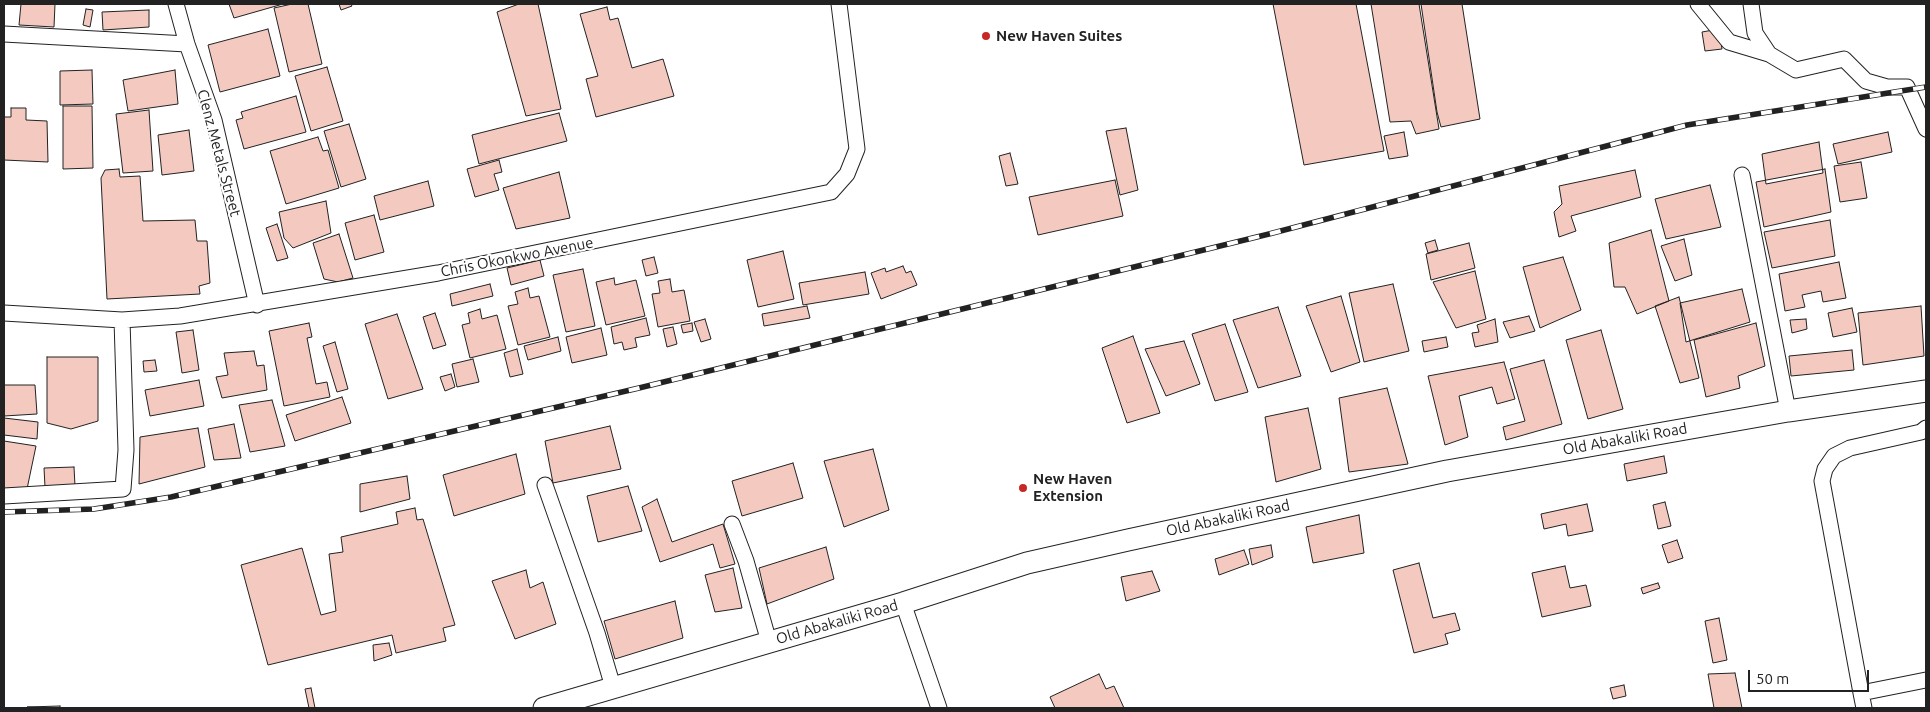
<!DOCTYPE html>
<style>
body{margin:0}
#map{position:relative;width:1930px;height:712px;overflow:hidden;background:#fff;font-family:Ubuntu,sans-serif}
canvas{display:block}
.frame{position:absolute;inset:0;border:5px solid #222;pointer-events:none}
.scale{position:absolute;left:1748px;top:670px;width:121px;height:22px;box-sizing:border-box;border:2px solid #222;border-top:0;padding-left:6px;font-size:15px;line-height:18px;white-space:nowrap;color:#222;-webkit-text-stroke:4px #fff;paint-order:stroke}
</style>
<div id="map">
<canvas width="1930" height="712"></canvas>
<div class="frame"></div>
<div class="scale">50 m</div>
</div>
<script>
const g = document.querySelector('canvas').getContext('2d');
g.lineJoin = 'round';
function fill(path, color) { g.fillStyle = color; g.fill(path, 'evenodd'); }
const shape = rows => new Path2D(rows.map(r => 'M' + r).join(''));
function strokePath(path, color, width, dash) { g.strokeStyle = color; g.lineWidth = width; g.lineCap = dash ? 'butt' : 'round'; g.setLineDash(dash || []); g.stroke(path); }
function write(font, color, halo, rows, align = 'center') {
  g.font = font + ' Ubuntu,sans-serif'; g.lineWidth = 4; g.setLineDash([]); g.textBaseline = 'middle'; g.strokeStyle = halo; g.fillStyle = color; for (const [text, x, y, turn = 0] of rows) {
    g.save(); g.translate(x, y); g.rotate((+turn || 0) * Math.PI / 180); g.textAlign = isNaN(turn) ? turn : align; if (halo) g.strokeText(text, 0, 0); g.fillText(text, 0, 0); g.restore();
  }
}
const building = shape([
 [21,4,55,4,54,27,19,25,21,4],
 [229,4,283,4,234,18,229,4],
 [292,4,308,4,322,64,289,72,274,8,292,4],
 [339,4,351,4,352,6,341,10,339,4],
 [519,4,538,4,561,109,526,116,497,12,519,4],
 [1273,4,1356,4,1384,151,1304,165,1273,4],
 [1371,4,1419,4,1439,129,1416,134,1411,121,1390,122,1371,4],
 [1421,4,1462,4,1480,119,1441,127,1437,112,1421,4],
 [607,7,610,20,618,18,632,68,663,59,674,96,596,117,586,79,598,76,580,14,607,7],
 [86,9,93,10,90,27,83,25,86,9],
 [149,10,149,27,103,30,102,12,149,10],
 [268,29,280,76,220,92,208,45,268,29],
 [1719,29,1722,49,1705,51,1702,32,1719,29],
 [327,67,343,121,311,131,295,76,327,67],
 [92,70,93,104,60,105,60,71,92,70],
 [175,70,178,104,128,111,123,80,175,70],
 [296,96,306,132,244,149,236,120,243,118,241,112,296,96],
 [63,106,92,106,93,168,63,169,63,106],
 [11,108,26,108,26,120,47,121,48,162,4,160,4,117,11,117,11,108],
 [149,110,153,171,123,173,116,114,149,110],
 [559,113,567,141,479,164,472,135,559,113],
 [349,124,366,179,341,187,324,131,349,124],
 [1126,128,1138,190,1120,195,1106,131,1126,128],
 [189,130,194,171,162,175,158,135,189,130],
 [1404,132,1408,156,1389,159,1384,136,1404,132],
 [1888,132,1892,152,1838,164,1833,144,1888,132],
 [318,137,323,151,328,150,339,188,286,204,270,151,318,137],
 [1819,142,1823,173,1766,184,1762,154,1819,142],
 [1010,153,1018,184,1006,186,999,156,1010,153],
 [499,160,502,172,494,174,499,190,475,197,467,169,499,160],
 [1861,162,1867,198,1840,202,1834,166,1861,162],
 [119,169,120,177,140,176,143,221,195,220,197,241,207,241,210,283,199,286,200,294,107,299,101,178,105,170,119,169],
 [1825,169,1831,212,1764,227,1756,182,1825,169],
 [1635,170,1641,197,1571,216,1576,231,1559,237,1554,212,1562,204,1559,186,1635,170],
 [559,172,570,218,516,229,503,188,559,172],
 [1115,180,1123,216,1038,235,1029,197,1115,180],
 [428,181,434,206,380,220,374,196,428,181],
 [1710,185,1721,227,1666,239,1655,199,1710,185],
 [326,201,331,233,293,248,284,238,279,212,326,201],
 [374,215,384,252,355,260,345,223,374,215],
 [1830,220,1835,256,1772,268,1764,232,1830,220],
 [277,224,288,258,277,261,266,228,277,224],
 [1651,230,1669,301,1637,314,1625,287,1614,287,1609,243,1651,230],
 [339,234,353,278,338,282,324,279,313,243,339,234],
 [1684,239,1692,275,1675,281,1661,246,1684,239],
 [1435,240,1438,250,1428,253,1425,243,1435,240],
 [1469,243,1475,268,1431,280,1426,254,1469,243],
 [783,251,794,299,758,307,747,260,783,251],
 [654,257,658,273,646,276,642,260,654,257],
 [1563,257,1581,310,1540,328,1523,267,1563,257],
 [540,260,544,276,511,285,507,268,540,260],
 [1839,262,1846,298,1823,302,1821,291,1802,295,1805,307,1785,311,1779,274,1839,262],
 [903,266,906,273,911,271,917,285,881,299,871,273,885,268,886,272,903,266],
 [583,269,595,326,566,332,553,275,583,269],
 [1475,271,1486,319,1456,328,1433,282,1475,271],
 [865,272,869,294,803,305,799,283,865,272],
 [614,278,615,285,636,280,645,316,606,325,596,282,614,278],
 [670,279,672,292,684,290,690,321,658,327,652,294,660,293,658,281,670,279],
 [490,284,493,296,452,306,450,294,490,284],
 [1393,284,1409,351,1364,362,1349,293,1393,284],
 [528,288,530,298,539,296,550,337,518,345,508,306,518,304,515,292,528,288],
 [1742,289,1750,322,1686,342,1680,303,1742,289],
 [1341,296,1360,362,1331,372,1306,306,1341,296],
 [1679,297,1699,378,1680,383,1655,306,1679,297],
 [807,306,810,318,764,326,762,314,807,306],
 [1921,306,1924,356,1863,365,1858,313,1921,306],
 [1278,307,1301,376,1258,388,1233,320,1278,307],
 [1852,308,1857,332,1833,337,1828,313,1852,308],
 [480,309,482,319,497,315,506,349,470,358,462,325,470,323,468,313,480,309],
 [435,313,446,345,433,349,423,317,435,313],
 [397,314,423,389,388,399,365,324,397,314],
 [1529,316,1535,331,1510,338,1503,322,1529,316],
 [646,318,650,335,635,338,637,347,624,350,622,342,614,344,611,327,646,318],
 [705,319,711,339,701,342,694,322,705,319],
 [1495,319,1498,342,1475,347,1472,333,1479,332,1477,325,1495,319],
 [1806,319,1807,329,1792,333,1790,320,1806,319],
 [309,323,312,337,307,338,316,384,327,382,330,397,284,406,269,331,309,323],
 [692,323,693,331,683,333,681,325,692,323],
 [1756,323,1765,366,1738,376,1740,388,1706,397,1694,340,1756,323],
 [1225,324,1248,392,1215,401,1192,334,1225,324],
 [673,327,677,344,667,347,663,329,673,327],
 [601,328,607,355,572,363,566,337,601,328],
 [193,330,199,370,182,373,176,332,193,330],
 [1601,330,1623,409,1588,419,1566,340,1601,330],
 [1133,336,1160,413,1127,423,1102,348,1133,336],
 [558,337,561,351,528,360,524,346,558,337],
 [1446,337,1448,347,1424,352,1422,341,1446,337],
 [1184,341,1200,384,1166,396,1145,349,1184,341],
 [335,342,348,389,337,392,323,346,335,342],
 [517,349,523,374,510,377,504,353,517,349],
 [1852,350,1854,370,1791,376,1789,356,1852,350],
 [254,351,257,366,264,365,267,390,222,398,216,377,228,375,224,353,254,351],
 [47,357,98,357,98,421,71,429,47,423,47,357],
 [473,359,479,382,457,387,452,364,473,359],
 [155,360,157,371,144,372,143,361,155,360],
 [1544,360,1562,424,1506,440,1503,427,1525,421,1510,369,1544,360],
 [1504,362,1515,399,1497,404,1492,387,1459,396,1468,437,1445,445,1428,376,1504,362],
 [451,374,455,387,445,391,440,377,451,374],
 [199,380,204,406,150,416,145,390,199,380],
 [4,385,35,385,37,414,4,416,4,385],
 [1387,388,1408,464,1349,472,1339,398,1387,388],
 [342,397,351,423,295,441,286,415,342,397],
 [272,400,285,446,250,452,239,405,272,400],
 [1308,408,1321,469,1276,482,1265,417,1308,408],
 [4,418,38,422,37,439,4,435,4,418],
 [234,424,241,458,214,460,208,429,234,424],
 [610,426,621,469,553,483,545,441,610,426],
 [198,428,205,467,139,484,140,437,198,428],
 [4,441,36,446,27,489,4,489,4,441],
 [873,449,889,510,844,527,824,461,873,449],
 [516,454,525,494,454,516,443,475,516,454],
 [1664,456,1667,473,1627,481,1624,464,1664,456],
 [793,463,803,498,742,516,732,481,793,463],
 [74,467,75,486,45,487,44,468,74,467],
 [407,476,410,499,360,512,360,484,407,476],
 [628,486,642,531,598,542,587,496,628,486],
 [657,499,672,542,723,524,735,564,720,568,713,544,660,562,642,507,657,499],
 [1665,502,1671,526,1658,529,1653,505,1665,502],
 [1587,504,1593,531,1568,536,1566,524,1544,529,1541,514,1587,504],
 [415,508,417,520,423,519,455,625,443,628,446,641,396,653,392,635,268,665,241,565,302,548,321,615,336,611,329,554,343,552,341,537,398,524,396,512,415,508],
 [1359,515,1364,553,1313,563,1306,527,1359,515],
 [1677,540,1683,558,1668,563,1662,545,1677,540],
 [1271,545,1273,557,1252,565,1249,549,1271,545],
 [826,547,834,579,767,604,759,568,826,547],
 [1244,550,1249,564,1219,575,1215,559,1244,550],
 [1419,563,1433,618,1455,613,1460,630,1445,634,1448,644,1414,653,1393,570,1419,563],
 [1565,566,1570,588,1586,585,1591,606,1542,617,1532,573,1565,566],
 [733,568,742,608,715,612,705,575,733,568],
 [526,570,530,588,543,582,556,624,515,639,492,581,526,570],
 [1152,571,1160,591,1126,601,1121,577,1152,571],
 [1658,583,1660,588,1643,594,1641,588,1658,583],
 [675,601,683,638,615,659,604,621,675,601],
 [1719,618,1727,660,1713,663,1705,621,1719,618],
 [389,643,392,655,374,661,373,645,389,643],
 [1735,673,1742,708,1714,708,1708,674,1735,673],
 [1099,674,1106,689,1114,686,1124,708,1055,708,1050,697,1099,674],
 [1624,685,1626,696,1613,699,1610,688,1624,685],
 [311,688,315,708,309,708,305,689,311,688],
 [60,706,60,708,27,707,60,706]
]);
const street = shape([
 [176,4,187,44,214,120,257,305],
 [1698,4,1729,42,1769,54,1755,33,1751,4],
 [4,34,187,44],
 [1769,54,1796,70,1844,59,1866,81,1887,87,1907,87,1926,129],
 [1742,175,1788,411],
 [4,313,122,320,180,316,438,273,831,192,847,174,857,149,839,4],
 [545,485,597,633,613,687],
 [4,496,123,489,126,450,122,320],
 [732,524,746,561,769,642],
 [903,603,939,708],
 [1861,693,1822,481,1825,469,1834,456,1850,448,1921,432,1926,428],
 [1864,708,1861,693,1926,680]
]);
const secondary = shape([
 [544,708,903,603,1027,563,1128,540,1447,471,1788,411,1926,391]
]);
const rail = shape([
 [4,512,94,509,171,497,639,388,1269,234,1687,125,1926,87]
]);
const markers = [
 [986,36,5,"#c62828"],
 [1023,488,5,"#c62828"]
];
const poiNames = [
 ["New Haven Suites",996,36],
 ["New Haven",1033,479],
 ["Extension",1033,496]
];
const streetNames = [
 ["Clenz Metals Street",219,153,75],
 ["Chris Okonkwo Avenue",517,257,-11],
 ["Old Abakaliki Road",1625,439,-10],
 ["Old Abakaliki Road",1228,518,-12],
 ["Old Abakaliki Road",837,622,-16]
];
fill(building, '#f3c9c0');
strokePath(building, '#222', 1);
strokePath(street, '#222', 17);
strokePath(secondary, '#222', 23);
strokePath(street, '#fff', 15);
strokePath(secondary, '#fff', 21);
strokePath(rail, '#222', 5.5);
strokePath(rail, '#fff', 4, [11]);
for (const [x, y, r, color] of markers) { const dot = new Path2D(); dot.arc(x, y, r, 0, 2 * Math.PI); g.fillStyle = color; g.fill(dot); strokePath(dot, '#fff', 2); }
write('bold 15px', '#222', '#fff', poiNames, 'left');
write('15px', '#222', '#fff', streetNames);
</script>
